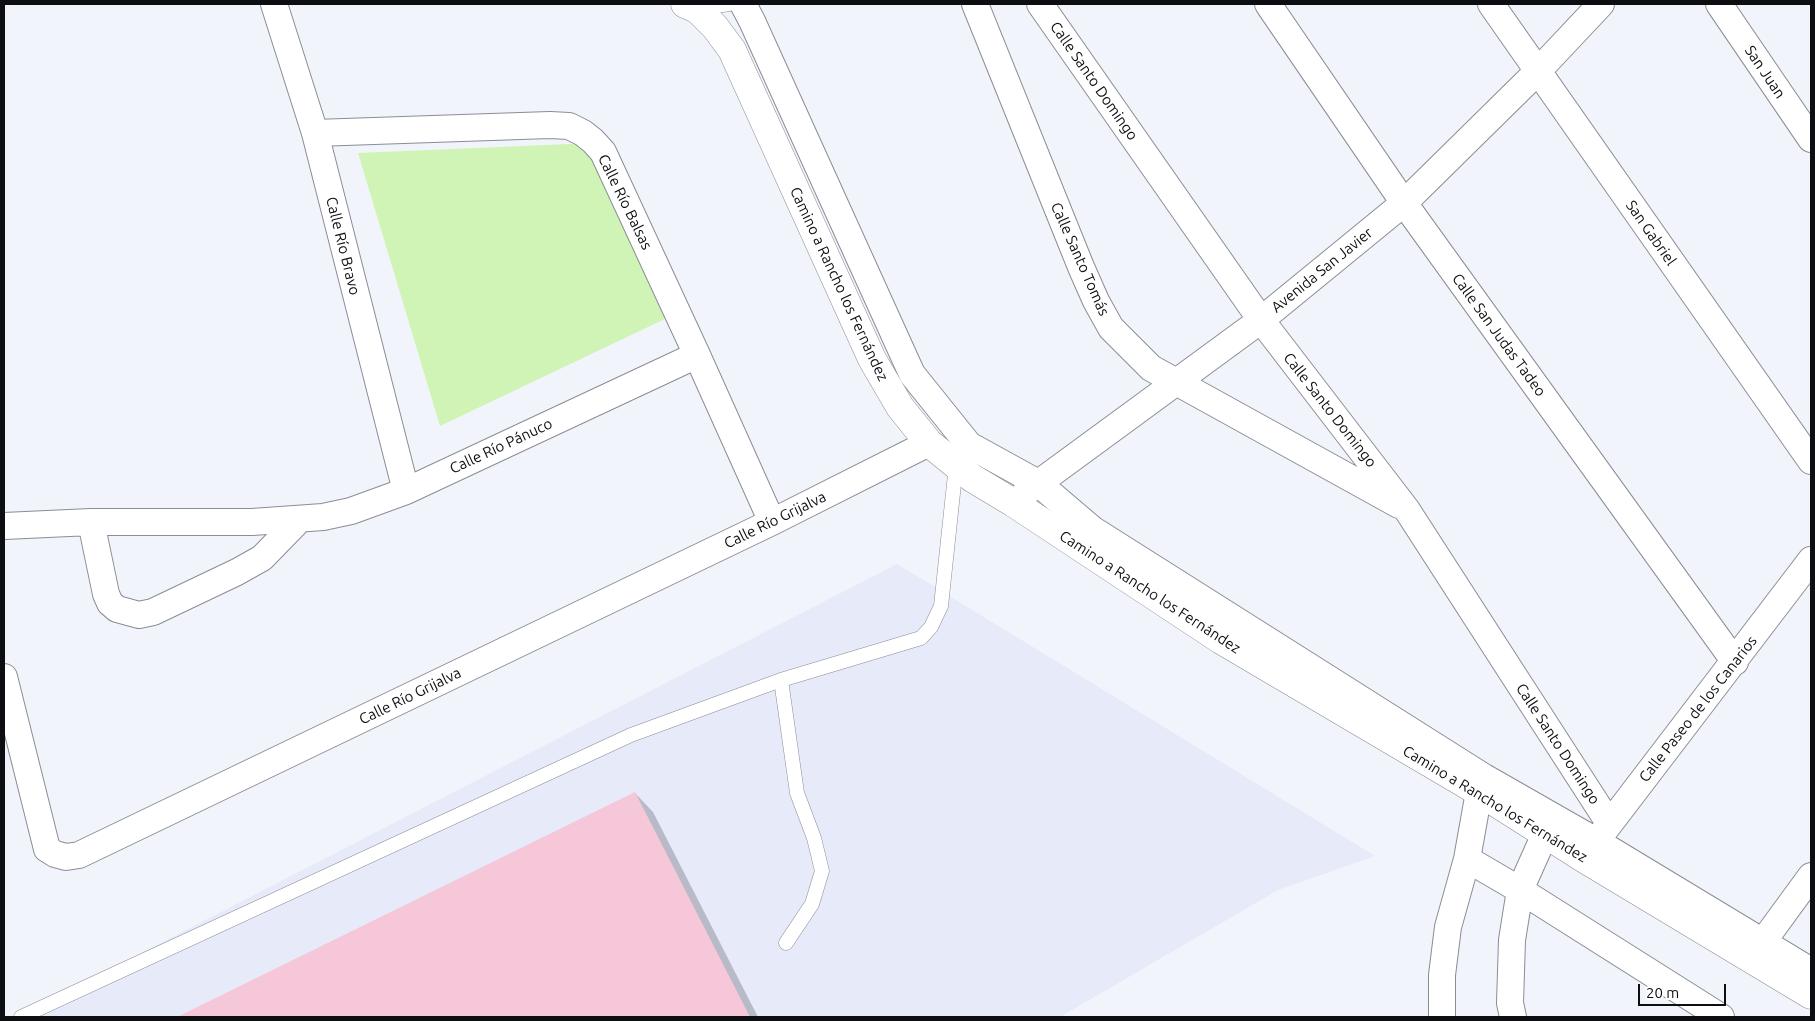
<!DOCTYPE html>
<meta charset="utf-8">
<style>
body{margin:0}
#map{position:relative;width:1815px;height:1021px;overflow:hidden;background:#f2f4fc;font-family:Ubuntu,sans-serif}
canvas{display:block}
.frame{position:absolute;inset:0;border:5px solid #0d0e11;pointer-events:none}
.scale{position:absolute;left:1638px;top:984px;width:88px;height:22px;box-sizing:border-box;border:2px solid #0d0e11;border-top:0;padding-left:6px;font-size:15px;line-height:18px;white-space:nowrap;color:#0d0e11;-webkit-text-stroke:4px #fff;paint-order:stroke}
</style>
<div id="map">
<canvas width="1815" height="1021"></canvas>
<div class="frame"></div>
<div class="scale">20 m</div>
</div>
<script>
const g = document.querySelector('canvas').getContext('2d');
g.lineJoin = 'round';
function fill(path, color) { g.fillStyle = color; g.fill(path, 'evenodd'); }
const shape = rows => new Path2D(rows.map(r => 'M' + r).join(''));
function strokePath(path, color, width, dash) { g.strokeStyle = color; g.lineWidth = width; g.lineCap = dash ? 'butt' : 'round'; g.setLineDash(dash || []); g.stroke(path); }
function write(font, color, halo, rows, align = 'center') {
  g.font = font + ' Ubuntu,sans-serif'; g.lineWidth = 4.5; g.setLineDash([]); g.textBaseline = 'middle'; g.strokeStyle = halo; g.fillStyle = color; for (const [text, x, y, turn = 0] of rows) {
    g.save(); g.translate(x, y); g.rotate((+turn || 0) * Math.PI / 180); g.textAlign = isNaN(turn) ? turn : align; if (halo) g.strokeText(text, 0, 0); g.fillText(text, 0, 0); g.restore();
  }
}
const built = shape([
 [897,564,1375,856,1278,890,1060,1017,17,1017]
]);
const green = shape([
 [592,143,669,317,440,426,358,153]
]);
const shadow = shape([
 [635,793,653,812,758,1017,179,1017]
]);
const building = shape([
 [635,792,750,1017,177,1017]
]);
const lane = shape([
 [697,9,729,4],
 [781,680,797,793,814,838,822,871,812,904,786,943],
 [21,1017,631,735,781,680,921,638,931,627,941,606,956,465]
]);
const street = shape([
 [274,4,315,133,406,491],
 [743,4,752,21,912,374,969,445,1038,483,1092,529,1484,777,1596,841,1811,971],
 [975,4,1081,267,1096,301,1111,328,1151,368,1399,505],
 [1040,4,1261,320,1407,510,1609,823],
 [1268,4,1404,203,1735,662],
 [1491,4,1811,461],
 [1719,4,1811,139],
 [315,133,550,125,569,126,583,133,593,141,603,152,697,355,772,522],
 [1025,493,1261,320,1404,203,1537,72,1601,4],
 [91,522,106,594,110,603,117,609,139,615,153,612,237,572,262,558,300,519],
 [4,526,91,522,252,522,323,517,351,511,406,491,697,355],
 [4,677,47,849,55,854,66,857,79,855,772,522,929,443],
 [1601,835,1811,560],
 [1467,859,1520,890,1721,1017],
 [1754,954,1811,876],
 [1442,1017,1442,975,1448,927,1467,859,1479,792],
 [1513,1017,1510,1003,1512,940,1520,890,1545,834]
]);
const secondary = shape([
 [685,4,697,9,715,27,732,50,872,359,900,407,929,443,972,478,1012,502,1221,640,1479,792,1583,858,1811,995]
]);
const streetNames = [
 ["San Juan",1765,72,56],
 ["Calle Santo Domingo",1094,81,55],
 ["Calle Río Balsas",625,202,64],
 ["San Gabriel",1651,233,55],
 ["Calle Río Bravo",343,246,76],
 ["Calle Santo Tomás",1080,259,66],
 ["Avenida San Javier",1322,270,-39],
 ["Camino a Rancho los Fernández",839,284,65],
 ["Calle San Judas Tadeo",1499,335,54],
 ["Calle Santo Domingo",1330,410,52],
 ["Calle Río Pánuco",501,446,-25],
 ["Calle Río Grijalva",775,520,-26],
 ["Camino a Rancho los Fernández",1150,592,33],
 ["Calle Río Grijalva",410,696,-26],
 ["Calle Paseo de los Canarios",1698,709,-52],
 ["Calle Santo Domingo",1558,744,57],
 ["Camino a Rancho los Fernández",1495,804,31]
];
fill(built, '#e6eaf9');
fill(green, '#d0f4b6');
fill(shadow, '#0003');
fill(building, '#f6c6d9');
strokePath(lane, '#8b8d95', 15);
strokePath(street, '#8b8d95', 28);
strokePath(secondary, '#8b8d95', 29);
strokePath(lane, '#fff', 14);
strokePath(street, '#fff', 26);
strokePath(secondary, '#fff', 28);
write('15px', '#0d0e11', '#fff', streetNames);
</script>
